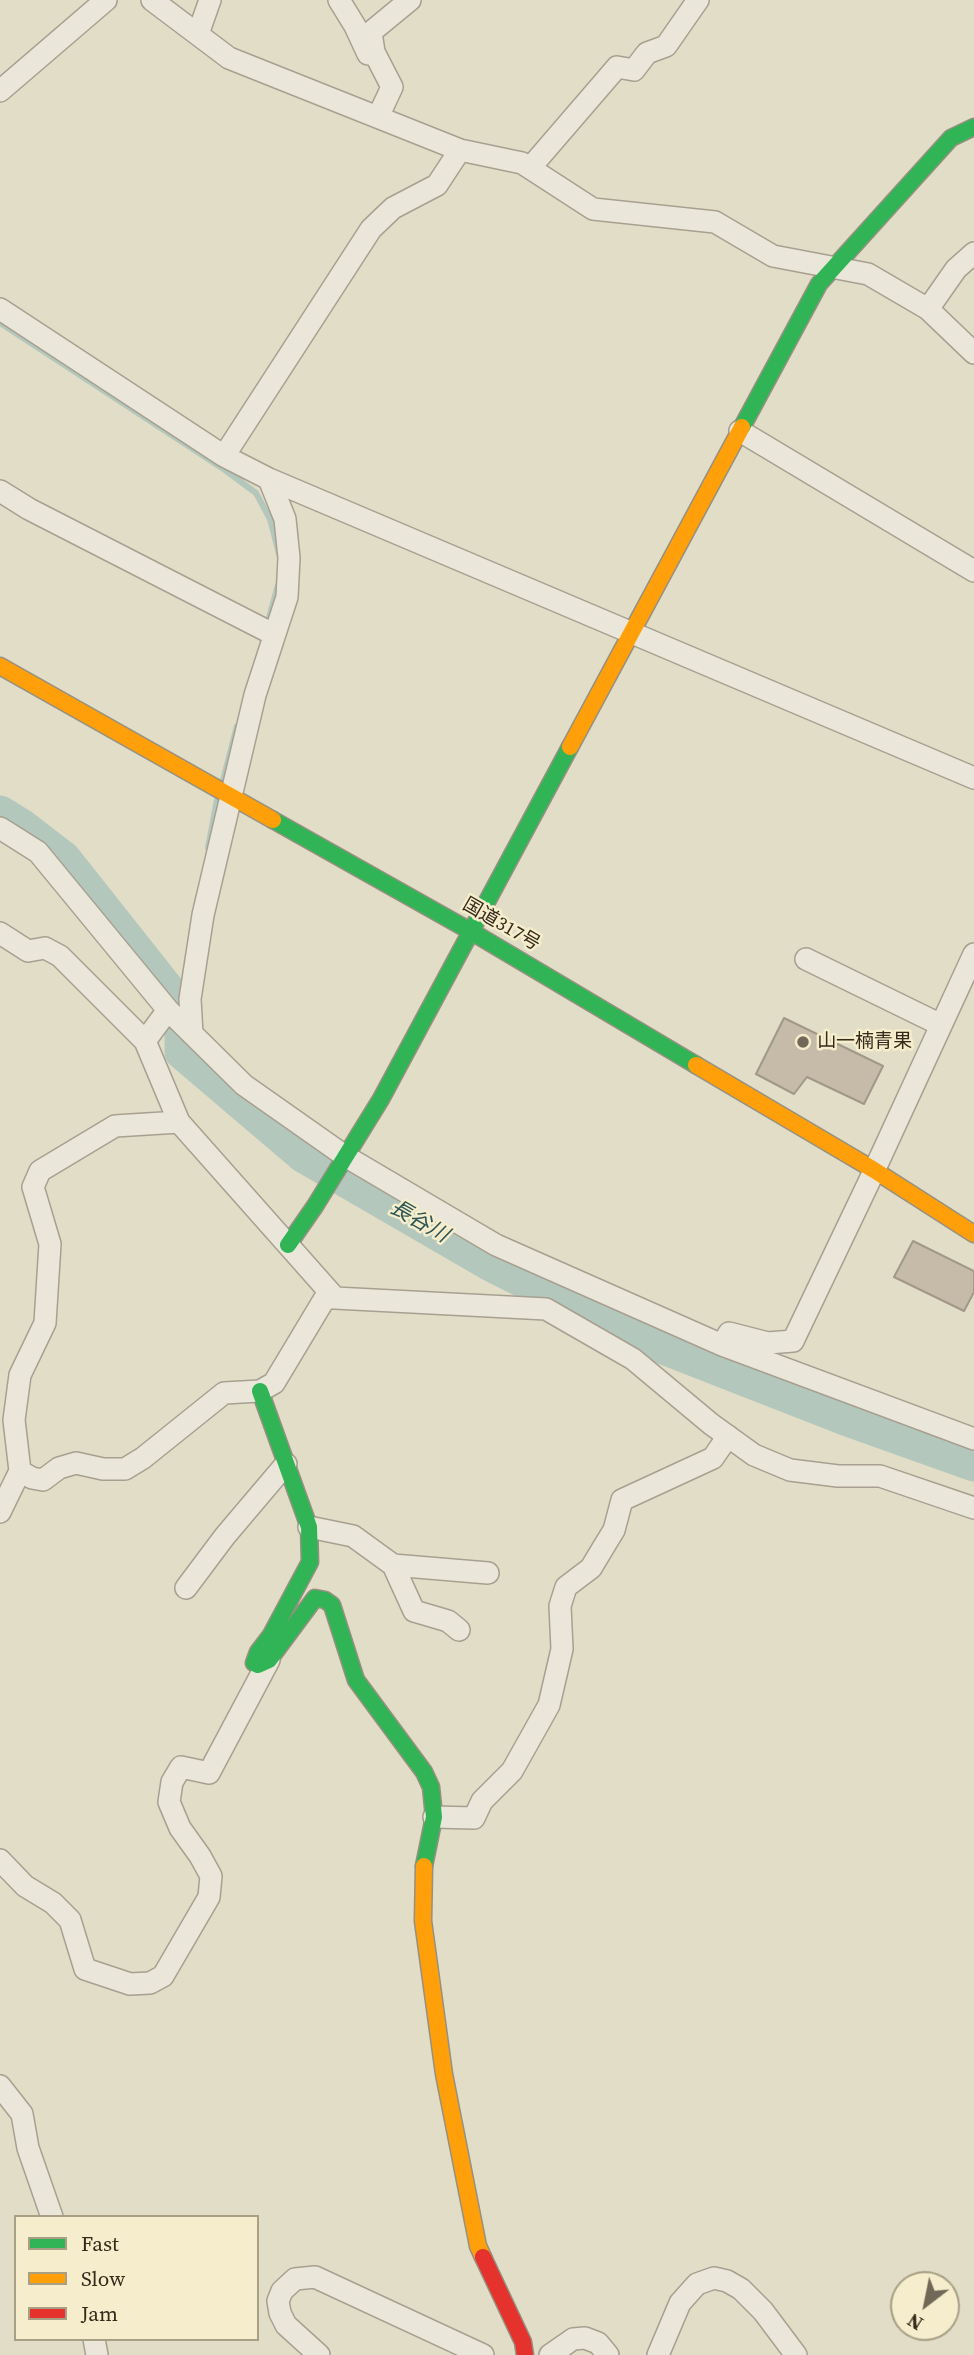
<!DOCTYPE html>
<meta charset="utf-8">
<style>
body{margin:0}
#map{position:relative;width:974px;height:2355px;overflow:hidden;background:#e2ddc7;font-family:"Source Serif 4",serif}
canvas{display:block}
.legend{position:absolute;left:14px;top:2215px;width:245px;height:126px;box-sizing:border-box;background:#f5edcb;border:2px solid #a89f85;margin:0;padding:9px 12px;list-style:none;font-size:21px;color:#34291b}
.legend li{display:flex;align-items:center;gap:14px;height:35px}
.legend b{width:35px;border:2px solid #a89f85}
.north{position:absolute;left:890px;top:2271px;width:70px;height:70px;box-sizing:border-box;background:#f5edcb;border:2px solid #a89f85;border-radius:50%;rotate:212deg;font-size:19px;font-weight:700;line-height:28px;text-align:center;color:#34291b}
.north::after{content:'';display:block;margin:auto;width:24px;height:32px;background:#716857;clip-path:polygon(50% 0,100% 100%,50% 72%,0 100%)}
</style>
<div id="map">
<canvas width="974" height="2355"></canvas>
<ul class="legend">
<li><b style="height:9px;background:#30b455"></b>Fast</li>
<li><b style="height:9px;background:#ff9f0a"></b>Slow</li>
<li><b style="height:9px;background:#e5322d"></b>Jam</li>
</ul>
<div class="north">N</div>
</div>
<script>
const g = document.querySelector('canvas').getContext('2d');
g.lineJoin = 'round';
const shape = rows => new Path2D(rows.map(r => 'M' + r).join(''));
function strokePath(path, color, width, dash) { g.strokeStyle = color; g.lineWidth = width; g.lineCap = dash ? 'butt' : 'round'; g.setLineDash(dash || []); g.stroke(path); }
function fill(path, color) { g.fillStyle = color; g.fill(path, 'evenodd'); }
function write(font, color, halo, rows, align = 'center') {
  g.font = font + ' "Source Serif 4","Noto Sans JP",serif'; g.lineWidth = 5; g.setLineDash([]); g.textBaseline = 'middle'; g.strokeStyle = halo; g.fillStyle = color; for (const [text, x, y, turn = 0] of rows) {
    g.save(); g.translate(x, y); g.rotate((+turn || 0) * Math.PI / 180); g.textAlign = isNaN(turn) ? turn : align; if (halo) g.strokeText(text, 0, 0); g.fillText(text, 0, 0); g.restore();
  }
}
const stream = shape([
 [0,323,225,470,256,493,270,519,279,554],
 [267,625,278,585],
 [223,780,237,726],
 [208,848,217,800]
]);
const river = shape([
 [0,813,21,826,64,859,182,1008,182,1052,303,1155,491,1264,630,1334,845,1418,974,1464]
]);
const building = shape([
 [784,1018,883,1066,864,1104,807,1077,794,1094,756,1074,784,1018],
 [913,1241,974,1271,974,1292,964,1311,894,1277,913,1241]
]);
const street = shape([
 [152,0,229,58,460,150,522,163,593,209,715,222,773,256,868,274,928,309,974,353],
 [339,0,355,26,368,54],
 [198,34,210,0],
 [0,91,106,0],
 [378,117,392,87,374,52,371,32,410,0],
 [530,168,617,67,634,70,647,53,666,46,698,0],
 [0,309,224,456,269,479,974,778],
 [928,309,956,269,974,253],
 [740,431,974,571],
 [224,456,371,229,393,208,437,185,460,150],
 [0,491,29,509,273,634],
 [0,828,38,852,168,1010,244,1085,345,1156,496,1245,722,1345,974,1439],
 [0,933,28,951,45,948,60,956,145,1041],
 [806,959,941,1025],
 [168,1010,145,1041,179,1122,335,1298],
 [192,1034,190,999,203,915,255,695,287,597,289,558,285,519,269,479],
 [722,1345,729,1333,768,1343,793,1341,868,1184,974,954],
 [20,1471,32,1478,43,1480,59,1468,76,1463,103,1469,125,1469,143,1458,224,1393,260,1391,274,1383,325,1298,335,1298,546,1309,633,1359,711,1424,754,1455,790,1470,838,1476,880,1476,974,1508],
 [0,1512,20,1471,14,1420,20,1375,45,1323,50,1244,33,1187,40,1171,115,1126,179,1122],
 [309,1527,353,1536,393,1565,488,1573],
 [393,1565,414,1611,448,1621,459,1630],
 [186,1588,225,1536,286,1464],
 [434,1817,474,1818,482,1801,512,1771,549,1705,562,1649,560,1606,566,1587,591,1568,603,1548,614,1530,622,1500,713,1458,728,1436],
 [0,1860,25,1886,53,1903,70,1920,85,1969,130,1984,150,1983,163,1976,209,1897,211,1876,200,1856,180,1828,169,1802,172,1782,181,1767,209,1773,269,1660],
 [0,2086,22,2114,28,2148,52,2217],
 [94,2339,97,2355],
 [319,2355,286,2325,280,2313,278,2301,282,2291,295,2279,315,2277,483,2355],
 [550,2355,573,2339,585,2338,598,2343,608,2355],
 [658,2355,680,2303,697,2284,714,2278,727,2281,741,2289,763,2311,796,2355]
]);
const fast = shape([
 [742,427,819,284,951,138,974,127],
 [273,820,472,932,696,1065],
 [288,1245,315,1206,381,1099,570,747],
 [260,1391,309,1527,310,1562,271,1635,258,1652,254,1663,258,1665,269,1660,315,1598,325,1600,332,1605,356,1680,424,1772,431,1787,434,1817,424,1866]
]);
const slow = shape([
 [0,666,273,820],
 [570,747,742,427],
 [696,1065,874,1170,974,1234],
 [424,1866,423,1921,444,2074,478,2246,483,2257]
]);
const jam = shape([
 [483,2257,523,2342,525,2355]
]);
const markers = [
 [803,1042,7,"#716857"]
];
const streetNames = [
 ["国道317号",501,925,30]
];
const poiNames = [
 ["山一楠青果",817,1042]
];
const waterNames = [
 ["長谷川",419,1222,30]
];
strokePath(stream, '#b4c7bc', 6);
strokePath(river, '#b4c7bc', 35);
fill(building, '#c5bba8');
strokePath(building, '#a19887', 2);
strokePath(street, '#a7a091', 24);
strokePath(fast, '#969081', 19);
strokePath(slow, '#969081', 19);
strokePath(jam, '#969081', 19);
strokePath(street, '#eae6da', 21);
strokePath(fast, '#30b455', 16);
strokePath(slow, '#ff9f0a', 16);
strokePath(jam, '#e5322d', 16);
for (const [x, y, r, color] of markers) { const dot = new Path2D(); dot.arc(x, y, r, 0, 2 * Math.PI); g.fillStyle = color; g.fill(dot); strokePath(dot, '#f5edcb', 2.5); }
write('19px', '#34291b', '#f5edcb', streetNames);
write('19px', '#34291b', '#f5edcb', poiNames, 'left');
write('italic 21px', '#2a5354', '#f5edcb', waterNames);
</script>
